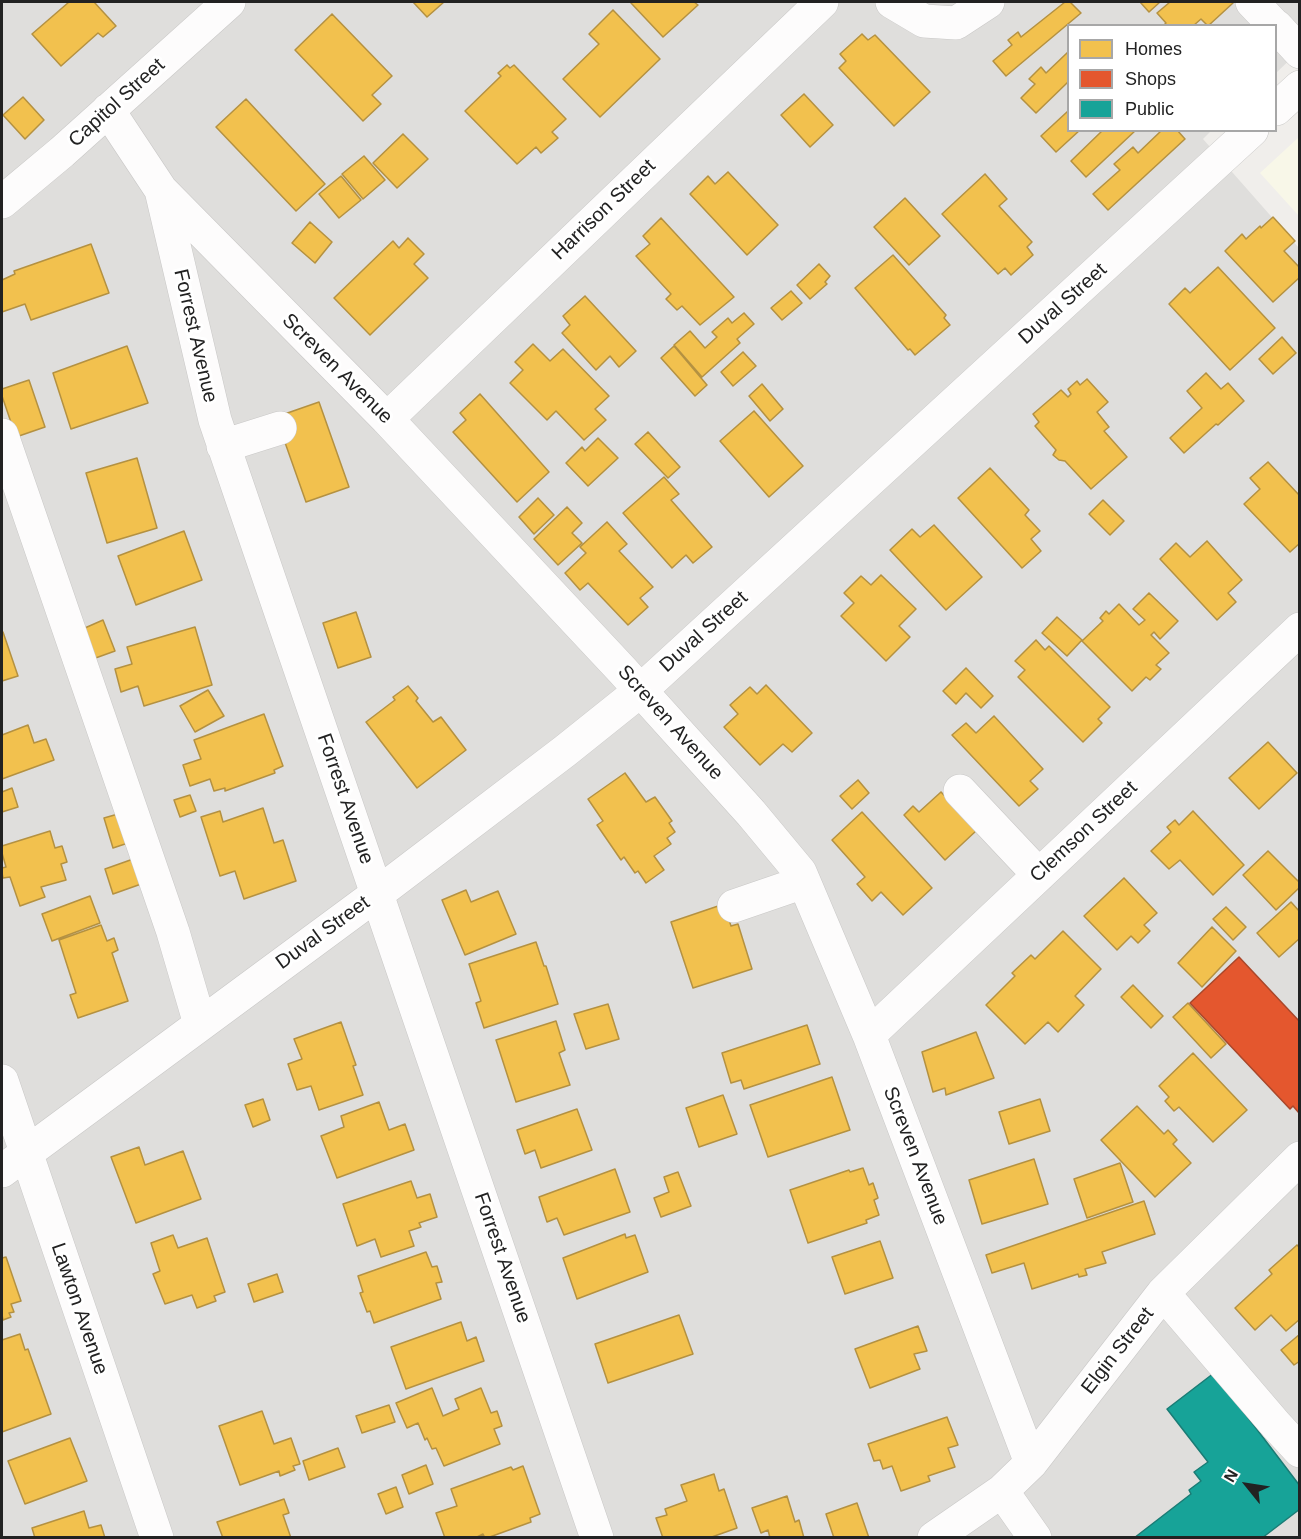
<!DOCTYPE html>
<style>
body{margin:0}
#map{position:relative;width:1301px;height:1539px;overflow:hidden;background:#f0eeeb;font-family:Arial,sans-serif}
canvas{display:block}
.frame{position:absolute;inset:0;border:3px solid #222;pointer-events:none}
.legend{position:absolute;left:1067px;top:24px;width:210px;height:108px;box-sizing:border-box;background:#fff;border:2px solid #a7a7a7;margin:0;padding:8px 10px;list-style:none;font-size:18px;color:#222}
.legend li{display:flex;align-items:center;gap:12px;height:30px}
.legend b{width:30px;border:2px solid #a7a7a7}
.north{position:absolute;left:1217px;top:1455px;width:60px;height:60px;-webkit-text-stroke:4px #fff;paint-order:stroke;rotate:300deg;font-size:16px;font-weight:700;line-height:24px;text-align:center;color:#222}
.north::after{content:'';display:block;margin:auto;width:21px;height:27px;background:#222;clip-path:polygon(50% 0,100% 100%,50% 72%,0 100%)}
</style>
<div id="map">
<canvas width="1301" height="1539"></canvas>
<div class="frame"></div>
<ul class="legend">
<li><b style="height:16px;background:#f2c14e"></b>Homes</li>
<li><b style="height:16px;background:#e4572e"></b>Shops</li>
<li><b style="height:16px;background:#17a398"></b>Public</li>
</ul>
<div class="north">N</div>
</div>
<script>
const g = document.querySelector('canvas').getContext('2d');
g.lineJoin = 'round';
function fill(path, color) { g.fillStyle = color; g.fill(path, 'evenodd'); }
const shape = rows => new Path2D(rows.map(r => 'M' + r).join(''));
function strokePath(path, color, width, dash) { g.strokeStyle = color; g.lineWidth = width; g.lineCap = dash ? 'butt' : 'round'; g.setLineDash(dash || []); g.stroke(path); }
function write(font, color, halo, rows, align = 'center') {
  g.font = font + ' Arial,sans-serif'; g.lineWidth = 6; g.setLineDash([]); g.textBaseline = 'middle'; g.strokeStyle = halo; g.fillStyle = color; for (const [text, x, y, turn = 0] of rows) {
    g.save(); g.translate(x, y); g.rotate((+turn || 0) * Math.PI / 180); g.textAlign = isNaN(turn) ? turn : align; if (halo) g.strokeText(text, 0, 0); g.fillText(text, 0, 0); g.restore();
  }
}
const residential = shape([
 [2,2,1299,2,1299,51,1276,73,1276,26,1068,26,1068,130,1211,131,1203,139,1299,248,1299,1537,2,1538]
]);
const education = shape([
 [1299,137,1299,216,1260,173]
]);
const homes = shape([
 [69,2,94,2,116,26,103,37,98,33,61,66,32,34,69,2],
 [413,2,444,2,427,17,413,2],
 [632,2,694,2,698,5,663,37,631,3,632,2],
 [1065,2,1070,2,1081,13,1006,76,993,61,1012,45,1008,40,1018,32,1021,37,1065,2],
 [1140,2,1160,2,1149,12,1140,2],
 [1170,2,1232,2,1233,3,1208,26,1201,19,1193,26,1163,26,1166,23,1157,13,1170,2],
 [613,10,660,59,600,117,563,79,599,44,589,34,613,10],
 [332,14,392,76,372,95,381,104,363,121,295,50,332,14],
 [862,34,868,40,875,35,930,92,894,126,839,68,846,61,840,54,862,34],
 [1068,52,1068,82,1036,113,1021,98,1035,84,1029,79,1041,67,1046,73,1068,52],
 [507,65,510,68,514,65,566,119,552,132,558,138,541,153,536,147,517,164,465,111,501,76,498,73,507,65],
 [804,94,833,125,810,147,781,115,804,94],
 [23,97,44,120,25,139,3,115,23,97],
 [246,99,325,184,296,211,216,127,246,99],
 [1068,111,1068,130,1080,130,1056,152,1041,136,1068,111],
 [1103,130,1136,130,1086,177,1071,161,1103,130],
 [1162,130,1177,130,1185,139,1108,210,1093,194,1120,170,1114,164,1133,147,1138,153,1162,130],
 [403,134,428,159,397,188,373,163,403,134],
 [364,156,385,180,363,199,342,174,364,156],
 [728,172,778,225,747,255,690,194,708,176,715,184,728,172],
 [985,174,1007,199,999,206,1032,242,1027,247,1033,255,1011,275,1005,268,998,274,942,214,985,174],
 [341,176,361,200,339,218,319,194,341,176],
 [905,198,940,236,909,265,874,227,905,198],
 [1273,217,1295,241,1284,251,1300,268,1300,277,1273,302,1225,251,1242,234,1246,239,1260,226,1261,228,1273,217],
 [661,218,734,297,700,325,682,306,677,310,666,299,671,294,636,256,650,244,643,236,661,218],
 [310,222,332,242,315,263,292,243,310,222],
 [408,238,424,254,414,264,428,278,370,335,334,298,393,241,399,248,408,238],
 [91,244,109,293,31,320,25,304,2,312,2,280,15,274,14,271,91,244],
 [893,255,946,315,944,318,950,325,915,355,910,349,908,350,855,288,893,255],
 [819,264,830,276,825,282,827,284,810,299,797,285,819,264],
 [1218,267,1275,328,1230,370,1169,304,1185,288,1190,293,1218,267],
 [791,291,802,303,782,320,771,308,791,291],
 [585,296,636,351,619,367,610,356,596,370,562,333,570,325,563,316,585,296],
 [744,313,754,324,737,339,740,343,702,377,674,345,690,331,705,348,717,337,712,332,728,318,732,323,744,313],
 [1282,337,1296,353,1273,374,1259,359,1282,337],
 [533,344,550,361,563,349,609,396,595,409,606,420,584,440,556,411,547,420,510,383,523,370,515,362,533,344],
 [127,346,148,403,71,429,53,373,127,346],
 [674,346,707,385,695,396,661,358,674,346],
 [743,352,756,366,733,386,721,372,743,352],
 [1206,373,1221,389,1228,383,1244,401,1218,425,1216,424,1184,453,1170,438,1202,408,1187,391,1206,373],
 [1087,379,1108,402,1097,412,1109,427,1104,431,1127,457,1091,489,1065,461,1059,460,1053,455,1056,450,1035,426,1039,422,1033,414,1061,390,1068,397,1071,394,1068,389,1077,381,1080,385,1087,379],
 [29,380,45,427,16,437,2,396,2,389,29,380],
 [762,384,783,409,770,421,749,396,762,384],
 [480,394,549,472,517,502,453,432,466,420,460,413,480,394],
 [319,402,349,487,306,502,276,417,319,402],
 [754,411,803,466,769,497,720,441,754,411],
 [648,432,680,467,668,478,635,444,648,432],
 [598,438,618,458,588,486,566,463,582,447,585,451,598,438],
 [137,458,157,528,107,543,86,473,137,458],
 [1268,462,1300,496,1300,543,1290,552,1244,504,1260,489,1250,478,1268,462],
 [990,468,1029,510,1025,515,1040,531,1031,539,1041,551,1022,568,958,498,990,468],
 [664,477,679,494,671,500,712,547,693,563,686,555,672,568,623,513,664,477],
 [538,498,554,515,534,534,519,517,538,498],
 [1103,500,1124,521,1110,535,1089,514,1103,500],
 [567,507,582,523,572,533,582,543,558,565,534,539,567,507],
 [607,522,627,544,619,551,653,587,640,598,648,607,628,625,588,583,580,590,565,573,586,553,580,547,607,522],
 [934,525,982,577,946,610,890,550,912,529,920,537,934,525],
 [184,531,202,580,136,605,118,556,184,531],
 [1207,541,1242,580,1228,593,1236,602,1217,620,1160,559,1176,543,1190,557,1207,541],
 [881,575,916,609,899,626,910,637,886,661,841,616,854,603,844,593,861,576,871,585,881,575],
 [1149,593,1178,621,1160,639,1154,632,1151,635,1169,653,1156,665,1161,669,1150,680,1146,677,1132,691,1082,641,1103,621,1100,618,1106,611,1109,614,1119,604,1139,625,1145,620,1133,609,1149,593],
 [356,612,371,657,338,668,323,623,356,612],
 [1057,617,1082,640,1067,656,1042,633,1057,617],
 [103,620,115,651,90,660,78,631,103,620],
 [195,627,212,685,144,706,138,686,121,692,115,669,132,664,127,647,195,627],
 [3,632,18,676,2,681,2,633,3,632],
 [1036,640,1045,650,1049,646,1110,707,1098,719,1102,723,1083,742,1018,677,1025,670,1015,661,1036,640],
 [966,668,993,696,981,708,966,693,956,704,943,691,966,668],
 [766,685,812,733,792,752,783,744,760,765,724,727,738,714,730,705,750,687,757,694,766,685],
 [408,686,418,698,416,701,433,722,441,717,466,750,417,788,366,722,395,700,393,697,408,686],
 [208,690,224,716,195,732,180,706,208,690],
 [264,714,283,766,274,770,275,773,225,791,225,788,214,791,210,779,190,786,183,765,201,759,194,740,264,714],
 [994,716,1043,769,1030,781,1038,789,1019,806,952,735,966,723,976,733,994,716],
 [28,725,34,743,46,739,54,760,2,779,2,735,28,725],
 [1268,742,1297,773,1259,809,1229,778,1268,742],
 [625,773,646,802,655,797,672,821,669,823,675,832,667,838,671,844,654,856,664,870,646,883,638,871,635,873,624,857,621,860,597,825,603,821,588,799,625,773],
 [858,780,869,793,852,809,840,796,858,780],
 [12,788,18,807,2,812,2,792,12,788],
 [941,792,977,830,945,860,904,815,913,806,919,812,941,792],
 [190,795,196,811,180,817,174,800,190,795],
 [263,808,274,843,283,840,296,881,244,899,235,871,220,876,201,817,220,811,223,822,263,808],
 [1193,811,1244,865,1213,895,1180,860,1169,869,1151,851,1171,832,1167,827,1175,820,1179,825,1193,811],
 [862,812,932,888,903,915,881,892,872,901,857,884,865,877,832,840,862,812],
 [118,814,128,843,113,848,104,818,118,814],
 [50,831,55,848,62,846,67,862,61,864,66,880,41,887,45,897,20,906,10,877,3,878,2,873,2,868,6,867,2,853,2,846,50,831],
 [1268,851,1300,883,1300,887,1276,910,1243,875,1268,851],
 [136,858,144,883,113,894,105,869,136,858],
 [1124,878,1157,913,1144,925,1150,931,1138,943,1131,936,1117,950,1084,916,1124,878],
 [466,890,471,902,498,891,516,934,465,955,442,900,466,890],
 [90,896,100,923,52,941,42,914,90,896],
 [1291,902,1300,912,1300,938,1279,957,1257,933,1291,902],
 [724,904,731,926,738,924,752,969,693,988,671,922,724,904],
 [1226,907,1246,927,1233,940,1213,919,1226,907],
 [101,925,107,941,114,938,118,950,112,953,128,1001,78,1018,70,995,76,993,59,940,101,925],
 [1212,927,1236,951,1202,987,1178,963,1212,927],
 [1063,931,1101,969,1075,996,1084,1005,1058,1032,1048,1022,1025,1044,986,1005,1015,976,1012,973,1031,955,1035,959,1063,931],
 [536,942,544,966,546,966,558,1004,484,1028,476,1003,481,1001,469,964,536,942],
 [1133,985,1163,1016,1151,1028,1121,997,1133,985],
 [1188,1003,1226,1044,1211,1058,1173,1017,1188,1003],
 [608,1004,619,1039,586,1049,574,1014,608,1004],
 [556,1021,565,1050,559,1053,570,1085,516,1102,496,1040,556,1021],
 [341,1022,356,1065,353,1066,363,1095,319,1110,311,1086,297,1090,288,1064,302,1059,294,1039,341,1022],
 [807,1025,820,1064,744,1089,741,1080,731,1083,722,1053,807,1025],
 [976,1032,994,1078,946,1095,945,1088,933,1092,922,1052,976,1032],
 [1193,1053,1247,1110,1213,1142,1179,1107,1174,1111,1165,1101,1169,1097,1159,1086,1193,1053],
 [832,1077,850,1130,768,1157,750,1105,832,1077],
 [723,1095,737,1134,699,1147,686,1108,723,1095],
 [263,1099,270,1120,253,1127,245,1105,263,1099],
 [1040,1099,1050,1131,1009,1144,999,1112,1040,1099],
 [379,1102,389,1130,405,1124,414,1150,337,1178,321,1136,344,1127,341,1116,379,1102],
 [1137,1106,1164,1134,1168,1130,1177,1140,1173,1144,1191,1163,1155,1197,1101,1140,1137,1106],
 [577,1109,592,1150,541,1168,535,1150,525,1154,517,1130,577,1109],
 [139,1147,145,1165,183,1151,201,1199,136,1223,111,1157,139,1147],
 [1034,1159,1048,1204,982,1224,969,1180,1034,1159],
 [1120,1163,1133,1202,1087,1218,1074,1179,1120,1163],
 [863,1168,869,1185,873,1183,878,1198,874,1200,879,1215,866,1220,867,1223,808,1243,790,1190,849,1170,850,1172,863,1168],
 [615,1169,630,1212,564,1235,557,1218,547,1222,539,1197,615,1169],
 [678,1172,691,1206,661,1217,654,1198,669,1192,664,1177,678,1172],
 [411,1181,417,1198,430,1194,437,1217,419,1223,421,1227,409,1231,414,1246,381,1257,375,1239,357,1246,343,1204,411,1181],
 [1144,1201,1155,1234,1102,1252,1106,1263,1085,1269,1087,1275,1079,1277,1078,1274,1032,1289,1024,1263,992,1273,986,1255,1144,1201],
 [625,1234,626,1238,635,1235,648,1272,577,1299,563,1258,625,1234],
 [173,1235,178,1248,207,1238,225,1292,214,1296,216,1301,197,1308,192,1295,165,1304,153,1274,160,1271,151,1243,173,1235],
 [880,1241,893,1278,845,1294,832,1257,880,1241],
 [1297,1245,1300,1248,1300,1319,1286,1331,1271,1315,1255,1330,1235,1308,1272,1274,1269,1270,1297,1245],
 [426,1252,432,1267,437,1266,442,1282,436,1283,441,1299,374,1323,370,1311,367,1312,360,1293,363,1292,358,1276,426,1252],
 [6,1257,21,1301,11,1304,14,1312,9,1313,11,1317,3,1320,2,1315,2,1258,6,1257],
 [277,1274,283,1292,254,1302,248,1284,277,1274],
 [679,1315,693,1354,608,1383,595,1344,679,1315],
 [461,1322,467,1341,476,1337,484,1361,406,1389,391,1347,461,1322],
 [918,1326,927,1351,914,1354,920,1369,870,1388,855,1349,918,1326],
 [20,1334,25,1350,28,1349,51,1414,2,1432,2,1340,20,1334],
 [1300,1334,1300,1361,1294,1365,1281,1350,1300,1334],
 [432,1388,443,1416,459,1409,455,1399,481,1388,491,1413,497,1411,502,1426,494,1429,500,1444,444,1466,436,1448,432,1449,427,1438,425,1440,418,1423,407,1428,396,1403,432,1388],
 [389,1405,395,1422,362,1433,356,1416,389,1405],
 [262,1411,274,1444,291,1438,300,1464,293,1466,295,1470,280,1476,279,1471,240,1485,219,1426,262,1411],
 [947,1417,958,1445,948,1448,955,1467,928,1476,930,1481,901,1491,892,1466,883,1469,880,1460,874,1461,868,1444,947,1417],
 [70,1438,87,1481,25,1504,8,1461,70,1438],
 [338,1448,345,1467,309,1480,303,1461,338,1448],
 [426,1465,433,1484,409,1494,402,1475,426,1465],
 [523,1466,540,1514,530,1518,531,1522,487,1538,485,1538,483,1534,475,1538,445,1538,436,1513,457,1506,451,1489,511,1467,513,1470,523,1466],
 [714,1474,719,1491,724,1489,737,1528,709,1538,663,1538,656,1518,667,1515,665,1509,687,1501,681,1485,714,1474],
 [396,1487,403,1507,386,1514,378,1494,396,1487],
 [787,1496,795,1522,799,1520,804,1538,770,1538,768,1530,761,1533,752,1508,787,1496],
 [284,1499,289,1513,283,1515,291,1538,223,1538,217,1522,284,1499],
 [857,1503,869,1538,834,1538,826,1514,857,1503],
 [84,1511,89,1528,101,1525,105,1538,35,1538,32,1528,84,1511]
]);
const shops = shape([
 [1239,957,1300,1022,1299,1113,1293,1106,1290,1109,1190,1003,1239,957]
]);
const public = shape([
 [1214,1373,1300,1486,1300,1509,1262,1538,1134,1538,1191,1494,1189,1490,1201,1481,1194,1472,1208,1462,1167,1409,1214,1373]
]);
const minor = shape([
 [892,2,924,21,956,23,988,2],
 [1252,2,1275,26],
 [1276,26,1300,52],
 [1276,109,1300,87],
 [108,110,161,190,387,419,622,670,751,813,800,872,869,1035,1031,1463],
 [161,190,215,420,597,1538],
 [2,202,62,152,229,2],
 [387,419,822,2],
 [2,435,173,932,200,1024],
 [223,446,280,428],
 [960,791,1039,875],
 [734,906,804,882],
 [869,1035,1300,629],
 [2,1081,157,1538],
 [2,1171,377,894,565,751,640,691,1252,130],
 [1163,1293,1276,1425,1300,1451],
 [1002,1491,1035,1538],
 [934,1538,1002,1491,1031,1463,1163,1293,1300,1158]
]);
const streetNames = [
 ["Capitol Street",117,103,-42],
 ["Harrison Street",604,210,-44],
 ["Duval Street",1063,304,-42],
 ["Forrest Avenue",195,336,77],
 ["Screven Avenue",337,369,45],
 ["Duval Street",704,632,-42],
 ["Screven Avenue",670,723,48],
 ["Forrest Avenue",345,799,71],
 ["Clemson Street",1084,832,-43],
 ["Duval Street",323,933,-36],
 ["Screven Avenue",915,1156,69],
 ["Forrest Avenue",502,1258,71],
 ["Lawton Avenue",79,1309,71],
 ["Elgin Street",1118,1351,-52]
];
fill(residential, '#dfdedc');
fill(education, '#f8f7e8');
fill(homes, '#f2c14e');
strokePath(homes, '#b49141', 1.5);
fill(shops, '#e4572e');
strokePath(shops, '#aa472a', 1.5);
fill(public, '#17a398');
strokePath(public, '#1a7c75', 1.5);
strokePath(minor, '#c9c8c7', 34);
strokePath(minor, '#fdfcfc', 33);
write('20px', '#222', '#fff', streetNames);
</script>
